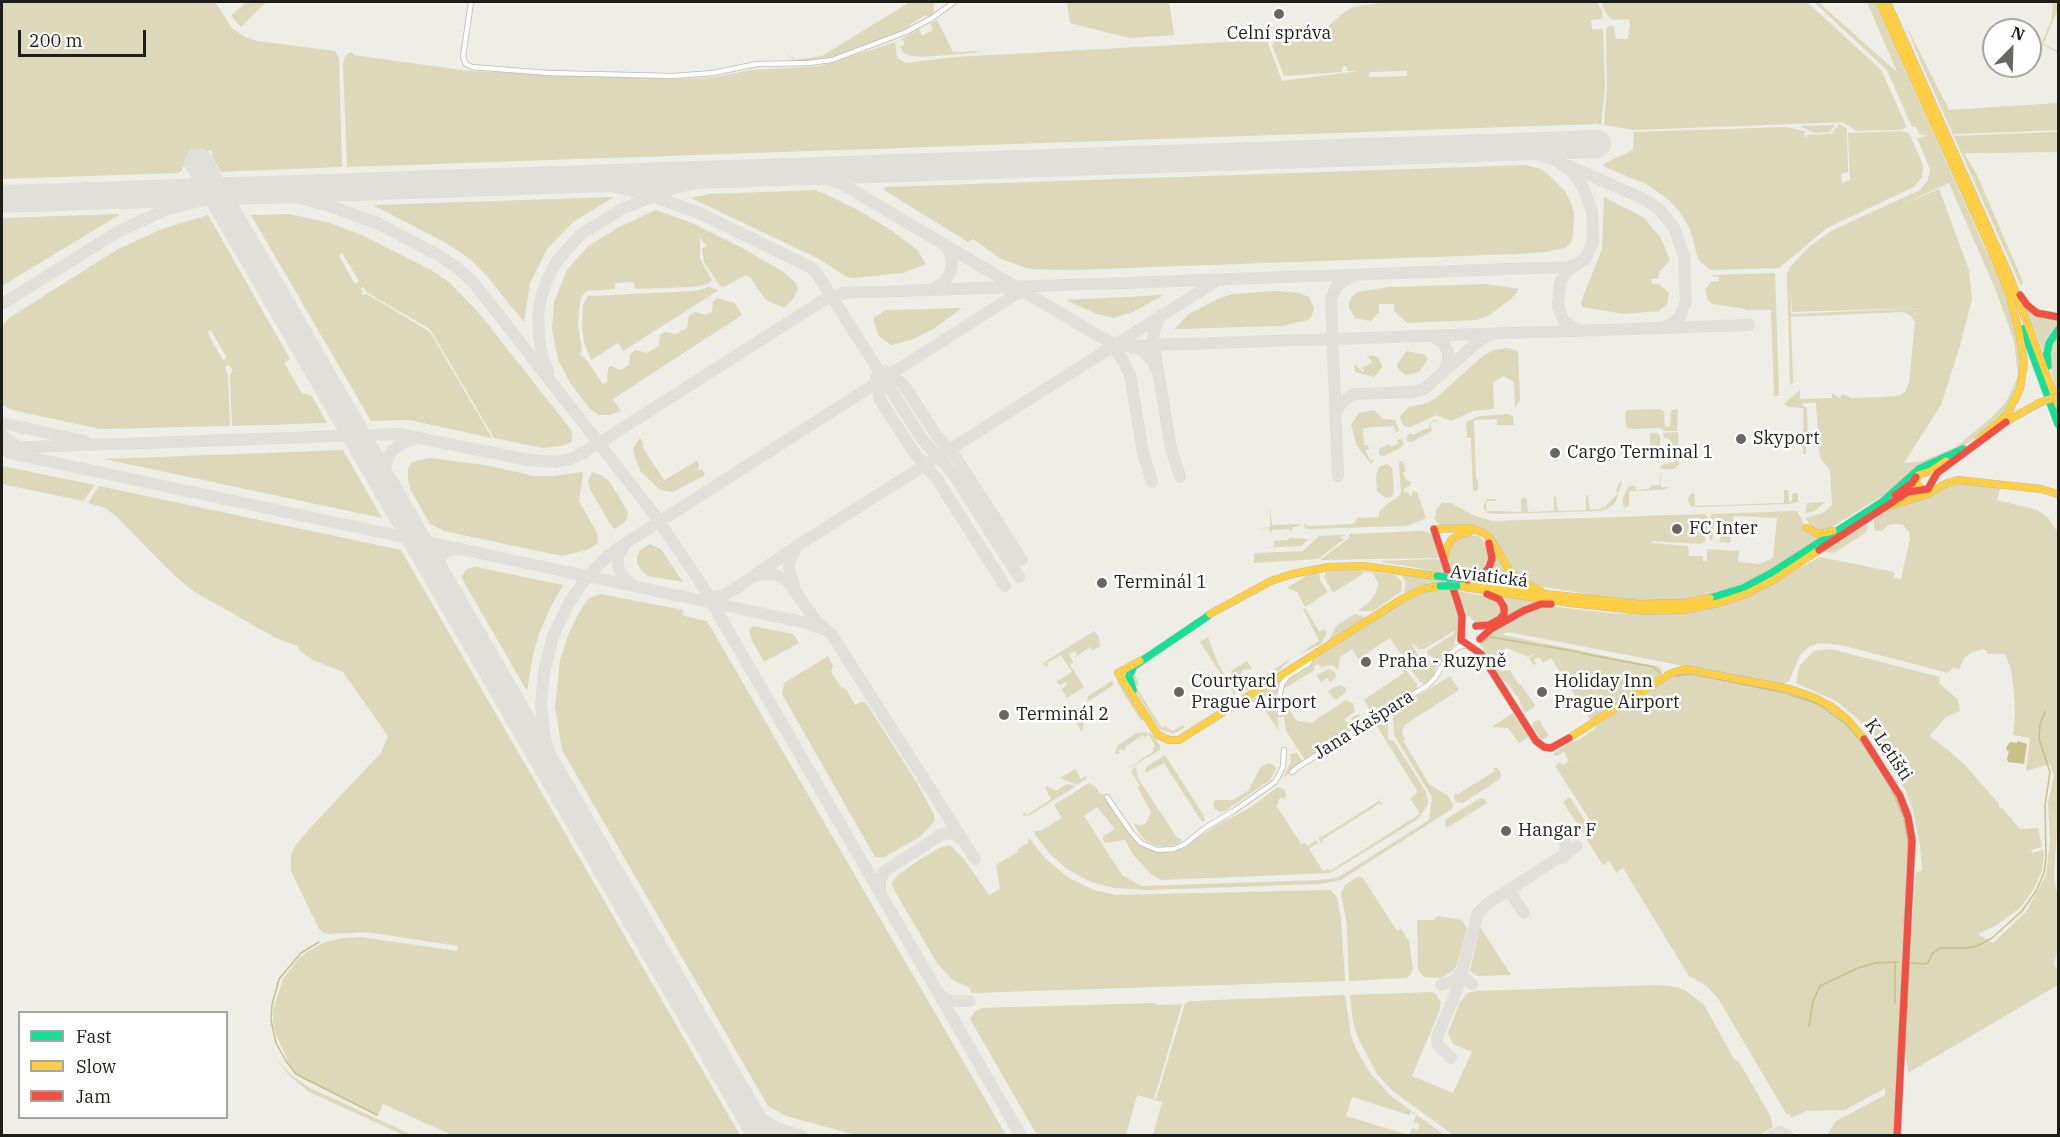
<!DOCTYPE html>
<meta charset="utf-8">
<style>
body{margin:0}
#map{position:relative;width:2060px;height:1137px;overflow:hidden;background:#eeede6;font-family:"IBM Plex Serif",serif}
canvas{display:block}
.frame{position:absolute;inset:0;border:3px solid #1e1e19;pointer-events:none}
.legend{position:absolute;left:18px;top:1011px;width:210px;height:108px;box-sizing:border-box;background:#fff;border:2px solid #a5a5a3;margin:0;padding:8px 10px;list-style:none;font-size:18px;color:#1e1e19}
.legend li{display:flex;align-items:center;gap:12px;height:30px}
.legend b{width:30px;border:2px solid #a5a5a3}
.north{position:absolute;left:1982px;top:18px;width:60px;height:60px;box-sizing:border-box;background:#fff;border:2px solid #a5a5a3;border-radius:50%;rotate:23deg;font-size:16px;font-weight:700;line-height:24px;text-align:center;color:#1e1e19}
.north::after{content:'';display:block;margin:auto;width:21px;height:27px;background:#676661;clip-path:polygon(50% 0,100% 100%,50% 72%,0 100%)}
.scale{position:absolute;left:18px;top:30px;width:128px;height:27px;box-sizing:border-box;border:3px solid #1e1e19;border-top:0;padding-left:8px;font-size:18px;line-height:21px;white-space:nowrap;color:#1e1e19;-webkit-text-stroke:4px #fff;paint-order:stroke}
</style>
<div id="map">
<canvas width="2060" height="1137"></canvas>
<div class="frame"></div>
<ul class="legend">
<li><b style="height:8px;background:#16e098"></b>Fast</li>
<li><b style="height:8px;background:#ffcf43"></b>Slow</li>
<li><b style="height:8px;background:#f24e42"></b>Jam</li>
</ul>
<div class="north">N</div>
<div class="scale">200 m</div>
</div>
<script>
const g = document.querySelector('canvas').getContext('2d');
g.lineJoin = 'round';
function fill(path, color) { g.fillStyle = color; g.fill(path, 'evenodd'); }
const shape = rows => new Path2D(rows.map(r => 'M' + r).join(''));
function strokePath(path, color, width, dash) { g.strokeStyle = color; g.lineWidth = width; g.lineCap = dash ? 'butt' : 'round'; g.setLineDash(dash || []); g.stroke(path); }
function write(font, color, halo, rows, align = 'center') {
  g.font = font + ' "IBM Plex Serif",serif'; g.lineWidth = 5; g.setLineDash([]); g.textBaseline = 'middle'; g.strokeStyle = halo; g.fillStyle = color; for (const [text, x, y, turn = 0] of rows) {
    g.save(); g.translate(x, y); g.rotate((+turn || 0) * Math.PI / 180); g.textAlign = isNaN(turn) ? turn : align; if (halo) g.strokeText(text, 0, 0); g.fillText(text, 0, 0); g.restore();
  }
}
const green = shape([
 [2,2,215,2,232,28,245,37,257,41,335,51,339,58,342,167,221,172,211,155,213,153,211,150,182,167,183,170,177,173,2,179],
 [246,2,266,2,241,27,231,16],
 [910,2,934,2,933,14,928,17,926,15,910,24,911,26,872,44,836,56,813,61,794,61,787,54,795,60,822,56],
 [1067,2,1169,2,1174,35,1129,38,1070,23],
 [1429,2,1597,2,1602,11,1603,19,1591,20,1592,29,1603,29,1605,87,1601,125,1596,124,1596,120,1595,124,347,167,343,64,345,57,350,52,353,53,353,55,469,71,678,79,715,77,751,70,821,66,895,42,897,58,906,63,955,57,1266,40,1268,43,1282,81,1359,71,1348,71,1346,66,1343,66,1342,72,1284,76,1272,45,1276,40,1303,39,1314,37,1323,31,1343,13,1353,7,1381,3],
 [1407,71,1407,76,1369,77,1369,72],
 [1603,2,1807,2,1881,70,1907,127,1901,130,1857,131,1842,122,1634,130,1604,125,1607,88,1606,29,1609,26,1614,27,1616,39,1628,39,1630,26,1629,19,1614,20,1609,18,1602,5],
 [1814,2,1818,2,1897,72,1867,2,1874,2,2002,286,2020,344,2021,376,2005,412,1976,438,1824,532,1812,529,1806,518,1823,513,1832,505,1830,470,1820,458,1816,403,1803,403,1803,406,1807,408,1808,442,1816,443,1817,445,1806,446,1806,454,1803,454,1803,408,1789,407,1784,404,1800,390,1800,399,1832,398,1832,393,1840,398,1842,394,1852,398,1899,396,1905,392,1909,383,1915,322,1910,315,1902,312,1791,317,1793,382,1790,385,1787,274,1790,267,1809,247,1831,231,1920,190,1928,180,1930,169,1917,138,1927,136,1919,134,1916,127,1912,127,1887,70],
 [1949,183,1996,291,2014,341,2018,376,2006,402,1991,418,1956,447,1922,461,1904,463,1941,405,1960,346,1972,299,1969,270,1939,189,1899,206],
 [1790,283,1792,312,1922,308,1791,314],
 [2053,2,2058,2,2058,10,2043,44,2058,51,2058,53,2041,44,2051,21],
 [937,20,953,52,980,51,974,53,921,57,911,56,904,53,900,46,904,46,904,41,900,40,919,29,922,36,933,30,930,23],
 [1906,25,1949,110,2058,103,2058,130,1954,134,1955,136,2058,132,2058,152,1964,153,1977,175,2023,282,2021,286,1921,63],
 [1840,124,1847,129,1848,172,1841,174,1842,183,1850,180,1848,133,1902,131,1909,133,1923,165,1922,177,1914,187,1827,228,1779,268,1710,270,1698,259,1690,229,1679,211,1669,200,1648,185,1603,166,1605,163,1633,150,1634,132,1787,127,1807,132,1804,133,1806,139,1807,135,1836,133,1832,132],
 [1836,125,1829,132,1815,133,1800,126],
 [1526,165,1541,169,1548,174,1565,191,1571,203,1574,213,1573,234,1571,243,1565,248,1546,252,1517,254,1072,270,1029,269,1001,259,973,239,968,242,884,190,885,187],
 [817,190,817,192,821,192,858,210,891,230,917,250,926,264,903,273,853,278,845,276,819,259,691,198,709,194],
 [614,197,573,222,547,249,530,283,524,322,485,274,470,259,446,243,373,205],
 [1604,197,1643,217,1661,238,1670,260,1660,271,1658,279,1651,279,1652,284,1659,284,1669,293,1667,304,1659,311,1624,314,1582,307,1581,302,1602,249],
 [656,210,692,223,744,249,782,271,796,283,798,289,792,300,784,308,766,300,750,277,746,275,724,287,720,286,704,262,702,249,707,245,703,242,701,238,700,238,700,259,712,280,708,284,693,287,635,289,634,282,615,283,615,289,587,291,581,297,579,309,578,326,582,349,580,355,585,358,603,384,607,382,608,368,611,366,621,370,629,365,630,354,636,350,647,353,659,346,660,335,665,332,676,334,687,328,689,316,695,312,706,315,712,312,713,301,717,298,735,303,742,315,613,399,621,411,609,415,599,415,590,409,571,384,558,360,552,329,554,302,567,270,587,247,619,227],
 [119,214,119,215,2,286,2,218],
 [289,214,330,223,362,235,431,270,449,282,479,313,572,431,572,442,561,446,543,448,494,438,430,329,368,293,363,287,361,288,363,292,361,293,362,295,367,294,430,332,492,438,409,420,371,421,251,215],
 [342,253,359,281,355,284,339,256],
 [208,215,290,359,284,363,302,393,312,396,327,423,232,426,230,374,233,371,229,365,225,367,228,376,230,426,100,429,12,410,2,405,2,326,9,318,118,249,162,229],
 [211,330,227,358,223,360,207,332],
 [1775,273,1779,392,1778,396,1774,396,1771,310,1746,310,1745,309,1713,304,1708,300,1705,290,1711,282,1719,281,1719,277,1711,276,1713,275],
 [1486,284,1519,289,1512,298,1490,315,1476,320,1407,323,1394,311,1394,304,1379,304,1379,312,1371,321,1355,318,1349,308,1349,303,1352,296,1358,292,1389,287],
 [709,287,719,290,623,351,618,343,591,360,584,342,582,327,583,305,588,296,696,291],
 [1276,291,1299,293,1309,297,1314,308,1311,317,1308,320,1282,326,1174,329,1189,314,1218,299,1233,294],
 [1164,295,1133,312,1113,318,1097,314,1066,300],
 [962,308,935,328,911,340,891,345,878,335,873,318,886,310],
 [2029,310,2058,320,2058,325,2051,332,2045,341,2043,351,2027,311],
 [2058,334,2058,391,2057,392,2048,358,2050,345],
 [1507,348,1518,351,1520,400,1515,408,1514,382,1503,376,1493,383,1494,409,1473,411,1451,421,1436,415,1411,427,1405,427,1402,424,1400,416,1409,407,1428,403,1437,397,1484,355,1495,350],
 [1407,351,1425,355,1428,359,1419,372,1405,375,1397,367,1397,364],
 [1373,355,1378,358,1382,364,1382,368,1374,377,1355,372,1354,364,1363,372,1364,370,1362,368,1373,362,1367,357],
 [1660,409,1664,412,1665,427,1670,426,1671,411,1674,409,1678,410,1677,431,1663,431,1662,428,1630,429,1626,427,1625,413,1627,410],
 [1374,410,1383,419,1395,420,1399,431,1396,433,1394,426,1363,428,1364,445,1368,445,1369,449,1365,450,1370,460,1374,460,1371,464,1357,446,1351,425,1359,413],
 [1507,414,1513,416,1514,425,1497,425,1497,419,1474,420,1476,479,1478,480,1478,490,1473,492,1471,438,1467,437,1466,422,1480,416],
 [1435,420,1439,420,1430,423,1432,431,1412,442,1407,441,1407,436,1410,433,1413,435,1430,427,1429,423],
 [1678,432,1679,465,1674,469,1661,469,1661,487,1669,487,1663,490,1629,491,1629,506,1624,508,1622,500,1628,487,1635,486,1636,490,1649,489,1652,485,1660,485,1661,465,1675,462,1674,447,1671,447,1670,439,1664,438,1663,433],
 [1650,433,1657,433,1660,436,1660,451,1654,451,1654,448,1650,448],
 [640,438,644,444,642,446,664,480,697,461,699,465,698,469,699,471,702,469,705,475,673,492,660,490,641,472,635,458,633,448],
 [1401,439,1404,443,1402,447,1384,456,1379,455,1379,449,1389,444,1391,447,1399,443,1397,440],
 [343,450,382,518,104,459],
 [430,458,485,465,534,476,554,476,582,472,583,475,579,501,597,533,598,543,587,550,562,556,444,531,430,524,410,489,408,479,408,468,412,462],
 [1401,461,1403,461,1405,468,1403,471,1405,469,1406,471,1403,473,1406,480,1411,482,1410,486,1403,489,1404,492,1409,493,1410,496,1412,495,1412,491,1417,492,1426,518,1407,526,1307,529,1304,526,1305,523,1308,526,1353,524,1358,518,1379,517,1379,512,1388,503,1397,498,1401,493,1399,462],
 [1387,464,1392,468,1394,492,1392,497,1386,498,1377,491,1376,476,1379,467],
 [2,466,95,485,83,501,2,484],
 [592,472,603,476,609,481,628,512,627,520,615,529,610,524,590,489,588,482],
 [1620,481,1622,482,1615,503,1607,509,1600,511,1497,514,1487,513,1483,507,1487,499,1497,499,1496,501,1487,501,1486,511,1521,512,1521,500,1524,497,1527,500,1528,512,1554,511,1554,497,1556,496,1558,511,1586,510,1586,496,1588,495,1590,510,1601,509,1601,506,1604,508,1618,493,1616,491],
 [1953,483,2001,486,1997,500,2037,510,2047,517,2058,532,2058,810,2054,878,2058,899,2058,948,2054,964,2058,971,2058,985,1908,1073,1905,1037,1909,966,1916,873,1922,870,1920,846,1913,810,1906,791,1860,721,1838,702,1796,683,1797,676,1800,665,1814,651,1830,649,1940,677,1939,683,1958,700,1960,711,1946,717,1929,736,1947,749,1965,765,1999,804,1999,807,2002,808,2020,829,2038,828,2042,847,2031,850,2032,853,2043,850,2044,857,2042,871,2034,889,2020,908,1995,926,1978,934,1993,943,2026,912,2046,875,2050,841,2048,803,2054,776,2050,764,2026,771,2030,738,2013,735,2015,715,2014,694,2011,669,2005,654,1988,654,1984,649,1972,652,1964,658,1959,670,1954,667,1948,673,1841,645,1820,643,1810,646,1800,655,1789,681,1782,685,1508,632,1503,634,1503,635,1660,667,1662,672,1660,677,1591,721,1551,658,1543,663,1539,657,1534,660,1536,663,1534,665,1529,659,1536,652,1528,657,1507,648,1489,660,1482,646,1486,635,1532,609,1549,606,1609,613,1653,615,1700,611,1743,598,1820,557,1894,572,1894,578,1901,579,1910,539,1909,532,1903,525,1896,524,1889,525,1882,531,1876,531,1874,528,1874,520,1886,511],
 [99,486,401,550,740,1135,452,1135,383,1104,378,1115,303,1079,292,1070,276,1035,273,1023,273,1010,283,979,298,959,307,952,323,943,343,938,361,937,457,951,458,946,366,932,328,934,323,933,319,929,291,871,291,855,295,846,310,828,381,753,388,736,343,672,311,659,298,649,298,646,276,638,193,591,176,577,115,515,105,508,88,503],
 [1784,490,1788,490,1789,502,1792,501,1792,493,1798,493,1798,502,1788,504,1696,507,1691,506,1688,501,1689,496,1694,492,1695,506,1784,503],
 [1825,502,1815,511,1805,513,1807,503],
 [1442,503,1451,503,1475,516,1493,521,1705,514,1708,517,1705,542,1700,544,1652,541,1652,543,1688,546,1689,556,1703,556,1703,561,1707,561,1707,549,1739,551,1738,562,1760,564,1773,558,1777,518,1733,516,1730,543,1720,542,1722,518,1715,518,1712,541,1709,539,1711,514,1797,511,1808,531,1825,536,1773,569,1740,585,1693,600,1644,601,1610,598,1533,585,1516,575,1490,536,1443,526,1437,522,1434,517,1436,516,1436,509],
 [1270,508,1272,525,1299,524,1300,526,1293,527,1291,532,1289,529,1272,530,1270,534,1269,528,1255,529,1270,527],
 [1867,523,1868,529,1865,533,1834,553,1823,552],
 [1422,531,1428,532,1433,536,1439,558,1320,560,1349,538,1349,534],
 [1345,535,1345,536,1339,537,1344,539,1318,559,1254,563,1254,553,1303,551,1319,536],
 [1464,535,1479,536,1487,544,1489,562,1480,574,1470,577,1452,574,1448,554,1453,542],
 [1289,538,1309,539,1301,546,1259,548,1273,547,1274,541,1289,540],
 [650,544,661,549,683,582,648,576,641,570,637,563,637,557,640,550],
 [1495,552,1509,574,1525,587,1480,579,1494,560],
 [1436,559,1440,560,1445,573,1382,562,1382,561],
 [476,567,563,585,551,606,539,634,533,655,527,691,461,577,467,569],
 [1358,570,1395,575,1402,582,1401,592,1373,611,1358,611,1370,601,1376,593,1378,583,1373,573,1364,572,1363,574,1334,592,1332,591,1324,577,1326,572,1329,571],
 [1319,572,1320,580,1328,592,1305,607,1297,592,1287,588,1309,574],
 [1400,573,1436,579,1452,582,1429,584,1404,595,1406,583],
 [1439,589,1449,590,1460,621,1454,645,1441,660,1438,660,1428,655,1427,651,1455,633,1454,631,1424,649,1419,649,1414,644,1412,645,1418,655,1437,665,1434,675,1425,684,1419,681,1390,638,1358,659,1352,649,1340,657,1338,670,1333,665,1321,667,1318,664,1314,667,1315,670,1283,689,1291,676,1314,660,1415,595],
 [1457,591,1495,598,1501,606,1502,613,1489,623,1476,623,1467,615],
 [600,594,684,610,682,614,684,616,707,621,1006,1135,856,1135,786,1116,768,1106,562,750,555,707,560,660,569,633,578,614,588,599],
 [1499,595,1540,601,1504,619],
 [1305,608,1319,631,1325,629,1327,633,1320,645,1299,654,1319,641,1303,609],
 [1355,614,1367,618,1327,643,1337,625],
 [753,626,793,634,799,643,764,662,751,639,749,630],
 [1094,631,1099,637,1100,647,1092,650,1090,647,1074,658,1077,654,1075,651,1069,654,1073,662,1070,665,1084,687,1067,698,1062,690,1067,684,1066,682,1060,685,1056,682,1072,672,1061,655,1047,663,1048,666,1046,667,1043,663],
 [1208,637,1217,662,1236,694,1231,697,1234,694,1200,642],
 [1453,654,1463,665,1453,671,1448,664],
 [828,656,833,666,831,672,841,687,846,689,855,705,861,702,866,703,917,783,934,815,935,821,920,837,884,857,875,857,782,694,784,683],
 [1290,659,1280,670,1247,690,1240,688,1231,674,1232,670,1247,661,1252,669,1243,670,1239,677,1242,683,1250,685],
 [1493,660,1501,671,1510,670,1519,685,1521,685,1535,705,1534,707,1527,712,1523,711,1519,699,1508,684,1499,676,1490,662],
 [1329,669,1335,672,1336,678,1330,682,1327,678,1321,682,1316,675],
 [1405,669,1417,684,1417,689,1377,714,1372,714,1362,696,1365,699,1404,673,1403,670],
 [1133,671,1139,684,1136,687,1162,728,1165,726,1172,731,1184,725,1184,728,1173,734,1160,729,1131,684],
 [1688,672,1788,692,1814,700,1839,715,1860,736,1888,778,1902,807,1908,829,1910,852,1895,1135,1827,1135,1836,1121,1885,1095,1885,1088,1845,1110,1806,1111,1791,1118,1789,1114,1787,1115,1719,1000,1708,987,1689,976,1623,868,1616,873,1609,861,1603,865,1585,837,1593,831,1591,822,1555,766,1559,762,1563,765,1569,761,1564,752,1557,756,1553,754,1568,744,1579,740,1592,731,1600,722,1671,676],
 [1450,676,1459,690,1409,722,1404,726,1402,732,1405,739,1403,741,1430,785,1447,795,1453,804,1452,809,1341,880,1321,884,1147,890,1114,888,1091,882,1067,869,1050,854,1034,833,1036,831,1040,831,1062,818,1054,805,1089,783,1095,786,1100,794,1102,793,1122,824,1132,836,1159,851,1181,848,1219,824,1248,809,1278,787,1285,790,1286,796,1284,799,1282,797,1278,800,1279,803,1276,805,1301,844,1305,843,1308,846,1315,841,1314,838,1319,845,1316,844,1309,849,1323,871,1328,869,1330,871,1420,814,1410,798,1418,792,1375,723,1388,714,1388,740,1394,741,1426,792,1428,804,1418,819,1330,873,1161,880,1151,874,1132,853,1125,840,1105,843,1102,837,1115,829,1097,807,1084,816,1122,875,1142,886,1319,880,1335,878,1342,875,1429,820,1432,797,1394,735,1393,717,1395,710],
 [1281,679,1275,699,1279,731,1259,702,1249,702,1274,685,1247,701],
 [1112,681,1114,685,1087,702,1088,696],
 [1116,681,1120,682,1143,717,1143,720,1141,721],
 [1339,685,1345,687,1346,692,1337,699,1334,699,1328,691],
 [1283,698,1295,719,1299,721,1311,723,1346,700,1353,703,1355,712,1344,719,1345,721,1349,723,1353,721,1351,718,1358,714,1364,721,1305,760,1286,731,1281,699],
 [1080,710,1085,719,1082,732,1071,715],
 [1513,713,1529,737,1519,743,1508,728,1492,727],
 [1539,720,1549,736,1542,740,1532,726,1534,722],
 [1146,732,1148,735,1145,737,1143,735,1125,747,1126,749,1124,751,1122,749,1119,750,1119,754,1115,753,1118,745,1137,733],
 [1148,732,1154,736,1160,745,1160,750,1130,768,1128,764,1130,767,1154,751,1153,748,1155,746],
 [1297,753,1303,762,1283,778,1291,761,1290,754],
 [1165,755,1204,816,1205,820,1202,822,1164,763,1145,773,1146,767],
 [1269,763,1274,765,1276,769,1270,780,1225,811,1220,812,1215,809,1213,804,1215,800,1233,800,1249,790,1260,768],
 [1136,767,1138,778,1176,836,1182,840,1177,844,1165,847,1155,845,1145,840,1138,832,1134,824,1141,825,1146,823,1151,812,1140,792,1138,787,1140,786,1131,771],
 [1493,768,1498,768,1501,773,1500,779,1463,803,1456,802,1454,797,1455,793,1458,794,1495,771],
 [1075,769,1081,779,1086,776,1087,778,1077,785,1060,778],
 [1067,784,1076,786,1030,815,1026,816,1023,815,1024,812,1027,815,1051,799,1045,788,1047,786,1056,791],
 [1570,797,1587,824,1586,829,1583,833,1563,802],
 [1378,798,1382,804,1382,806,1380,803,1322,840,1323,843,1321,843,1318,836,1320,838,1379,801],
 [1479,799,1484,799,1487,803,1447,828,1445,825,1446,819],
 [1029,838,1045,858,1069,878,1094,890,1116,895,1330,890,1337,897,1341,919,1345,981,971,993,970,988,953,980,937,963,897,895,892,885,892,882,898,875,919,860,939,848,950,845,963,858,989,895,1000,889,996,865,1018,852,1017,850,1028,843],
 [1359,876,1363,878,1397,931,1401,929,1409,941,1413,968,1411,974,1407,978,1349,981,1347,926,1341,893,1345,885],
 [1438,916,1462,920,1467,928,1457,965,1453,971,1441,978,1424,977,1418,970,1417,920,1433,920],
 [1480,927,1511,975,1478,976,1470,971],
 [1658,985,1676,987,1685,990,1704,1005,1734,1059,1739,1062,1770,1115,1773,1127,1758,1136,1453,1135,1393,1091,1377,1074,1358,1038,1353,1022,1350,995,1431,992,1436,994,1441,1002,1439,1012,1412,1076,1453,1093,1472,1052,1453,1044,1448,1033,1460,1002,1468,993,1476,991],
 [1345,995,1351,1036,1357,1051,1370,1073,1391,1096,1444,1135,1153,1135,1162,1102,1137,1095,1126,1135,1037,1135,970,1019,975,1011,983,1008,1154,1003,1159,1005,1185,1004,1190,1001],
 [1182,1004,1185,1004,1156,1099,1154,1099],
 [1352,1097,1409,1115,1411,1112,1416,1115,1414,1122,1420,1124,1418,1130,1412,1128,1409,1135,1346,1116],
 [275,1057,291,1075,308,1087,412,1135,404,1135,309,1092,290,1076]
]);
const water = shape([
 [2018,741,2027,744,2024,764,2008,762,2007,759,2009,751,2006,750,2007,746,2010,742,2017,743]
]);
const stream = shape([
 [1481,644,1490,637,1579,652],
 [1580,653,1654,667,1660,673],
 [1675,676,1692,674,1786,693],
 [1788,694,1818,704,1847,725,1860,740,1886,779],
 [1891,788,1903,817],
 [1904,820,1908,843,1908,858],
 [1904,923,1905,910],
 [319,942,301,953,279,979,272,1005,271,1020,276,1043,286,1061,296,1074,377,1115],
 [1895,962,1895,1003],
 [1910,963,1924,964,1928,963,1932,954,1940,948,1965,948,1977,946,1992,938,2022,911,2036,891,2044,873,2046,858,2045,805,2050,772,2039,739,2040,724,2045,712],
 [1809,1026,1813,1001,1820,986,1858,968,1875,963,1898,962]
]);
const taxiway = shape([
 [1569,166,1646,200,1660,210,1674,228,1684,256,1686,301,1680,316,1674,322,1665,327],
 [500,181,572,181,610,186,647,194,699,213,812,268,818,275,922,439,954,475,1019,577],
 [282,190,311,189],
 [181,193,232,192,266,194,299,198,333,207,379,224,438,255,459,269,474,283,654,514,700,582,1021,1136],
 [1575,265,1566,272,1560,282,1558,306,1564,322,1578,330],
 [933,289,944,283,951,271,952,257,945,245],
 [2,304,119,231,165,210,211,198],
 [1161,315,1155,327,1153,340,1171,448,1180,477],
 [1432,336,1442,342,1448,351,1448,361,1445,370],
 [1110,344,1122,359,1130,375,1143,453,1152,482],
 [1103,351,1111,347,1126,346,1749,325],
 [885,371,903,384,937,436,957,459,1022,560],
 [548,372,542,355,539,337,538,314,541,298,546,282,556,262,580,235,622,209,674,188,731,176,787,172,815,174,842,184,1099,336,1113,343,1136,348,1143,351,1152,360,1158,372],
 [876,378,880,400,915,454,937,479,1005,586],
 [1336,412,1343,401,1354,394,1413,392,1424,389,1480,340,1490,334],
 [2,423,85,441],
 [2,435,20,449],
 [416,438,402,443,392,451,386,462,385,476,388,488,410,527,426,540],
 [2,448,400,434,528,460,555,462,570,459,585,452,822,301,844,293,1565,267,1576,265,1586,258,1593,242,1592,211,1583,187,1571,171,1557,161,1525,149,1475,148],
 [9,453,807,623,825,630],
 [1338,476,1331,299,1337,286,1351,276],
 [624,546,618,556,618,567,624,578,631,584],
 [457,549,449,550,442,555,438,563,437,570,438,576,459,612],
 [758,575,774,574,788,581,816,621,832,635,975,859],
 [794,586,789,568,790,560,796,549],
 [706,599,721,596,735,589,800,544,1215,282],
 [586,831,562,787,553,767,545,738,541,704,544,672,553,636,570,601,588,576,608,556,629,541,1013,296,1028,289],
 [1563,858,1566,846,1563,836],
 [880,890,880,879,885,871,942,834,952,833,962,839],
 [1509,890,1524,913],
 [1441,985,1454,981,1462,971,1463,978,1472,984],
 [940,995,950,1001,970,1001],
 [1451,1058,1438,1045,1437,1037,1457,990,1478,913,1487,904,1577,846],
 [721,1062,743,1100,755,1115,777,1128,802,1136],
 [1771,1136,1780,1132,1788,1136]
]);
const runway = shape([
 [198,162,762,1136],
 [2,199,1597,144]
]);
const street = shape([
 [471,2,463,57,466,64,472,67,549,73,673,76,713,73,757,64,809,63,832,60,906,32,932,18,954,2],
 [1280,714,1279,698,1282,684,1288,676,1309,663,1311,658],
 [1292,772,1298,767,1428,685,1435,678,1449,655,1458,647,1467,645],
 [1107,797,1131,832,1141,843,1158,850,1174,849,1185,844,1205,828,1235,810,1275,782,1283,767,1284,750]
]);
const fast = shape([
 [2023,329,2058,424],
 [2048,366,2047,354,2049,343,2058,330],
 [1710,598,1743,588,1773,572,1882,502,1919,469,1963,449],
 [1133,690,1129,676,1134,666,1208,616]
]);
const slow = shape([
 [1879,2,1988,243,2008,291,2019,331,2024,363,2020,389,2007,415,1979,439],
 [1887,2,2009,275,2058,405],
 [2002,424,2039,403],
 [1922,489,1916,484,1918,475,1931,471,1946,461],
 [1887,507,1928,494,1947,483,1958,480,2041,489,2058,494],
 [1807,528,1818,534,1833,531],
 [1434,529,1470,528,1484,533,1491,540,1511,573,1523,582,1541,591],
 [1445,558,1446,550,1451,540,1460,534,1469,532],
 [1462,579,1467,582,1537,593,1639,604,1684,603,1710,598],
 [1457,586,1570,603,1643,611,1683,610,1719,603,1748,593,1775,579,1819,550],
 [1210,614,1271,581,1292,574,1329,567,1364,566,1437,576],
 [1140,661,1118,673,1158,735,1169,740,1179,740,1402,599,1423,589,1440,586],
 [1569,738,1671,673,1685,669,1790,689,1815,698,1832,707,1847,719,1864,739]
]);
const jam = shape([
 [2020,295,2027,305,2037,313,2058,317],
 [1895,495,1912,483,1916,477],
 [1434,529,1462,616,1461,640,1481,654,1536,741,1544,747,1551,748,1569,738],
 [1819,550,1908,492,1928,489,1937,473,2006,422],
 [1467,580,1481,576,1489,568,1492,558,1489,543],
 [1476,626,1489,625,1500,619,1504,614,1504,607,1499,599,1487,594],
 [1480,639,1491,629,1523,611,1541,604,1551,604],
 [1864,739,1900,796,1908,817,1912,840,1897,1136]
]);
const rail = shape([
 [244,10,253,2]
]);
const fastBridge = shape([
 [1437,576,1462,579],
 [1440,586,1457,586]
]);
const slowBridge = shape([
 [2039,403,2058,396]
]);
const markers = [
 [1279,14,6,"#676661"],
 [1741,439,6,"#676661"],
 [1555,453,6,"#676661"],
 [1677,529,6,"#676661"],
 [1102,583,6,"#676661"],
 [1366,662,6,"#676661"],
 [1179,692,6,"#676661"],
 [1542,692,6,"#676661"],
 [1004,715,6,"#676661"],
 [1506,831,6,"#676661"]
];
const poiNames = [
 ["Celní správa",1279,34,"center"],
 ["Skyport",1753,439],
 ["Cargo Terminal 1",1567,453],
 ["FC Inter",1689,529],
 ["Terminál 1",1114,583],
 ["Praha - Ruzyně",1378,662],
 ["Courtyard",1191,682],
 ["Prague Airport",1191,703],
 ["Holiday Inn",1554,682],
 ["Prague Airport",1554,703],
 ["Terminál 2",1016,715],
 ["Hangar F",1518,831]
];
const streetNames = [
 ["Aviatická",1489,577,7],
 ["Jana Kašpara",1364,725,-32],
 ["K Letišti",1888,750,56]
];
fill(green, '#dcd8b9');
fill(water, '#c8c187');
strokePath(stream, '#c8c187', 1.5);
strokePath(taxiway, '#e0dfda', 12);
strokePath(runway, '#e0dfda', 28);
strokePath(street, '#bbbab4', 6);
strokePath(fast, '#bbbab4', 8);
strokePath(slow, '#bbbab4', 8);
strokePath(jam, '#bbbab4', 8);
strokePath(street, '#fcfcfb', 4.5);
strokePath(fast, '#16e098', 7);
strokePath(slow, '#ffcf43', 7);
strokePath(jam, '#f24e42', 7);
strokePath(rail, '#d1d1ce', 1.5, [8, 8]);
strokePath(fastBridge, '#bbbab4', 8, []);
strokePath(slowBridge, '#bbbab4', 8, []);
strokePath(fastBridge, '#16e098', 7);
strokePath(slowBridge, '#ffcf43', 7);
for (const [x, y, r, color] of markers) { const dot = new Path2D(); dot.arc(x, y, r, 0, 2 * Math.PI); g.fillStyle = color; g.fill(dot); strokePath(dot, '#fff', 2); }
write('18px', '#1e1e19', '#fff', poiNames, 'left');
write('18px', '#1e1e19', '#fff', streetNames);
</script>
